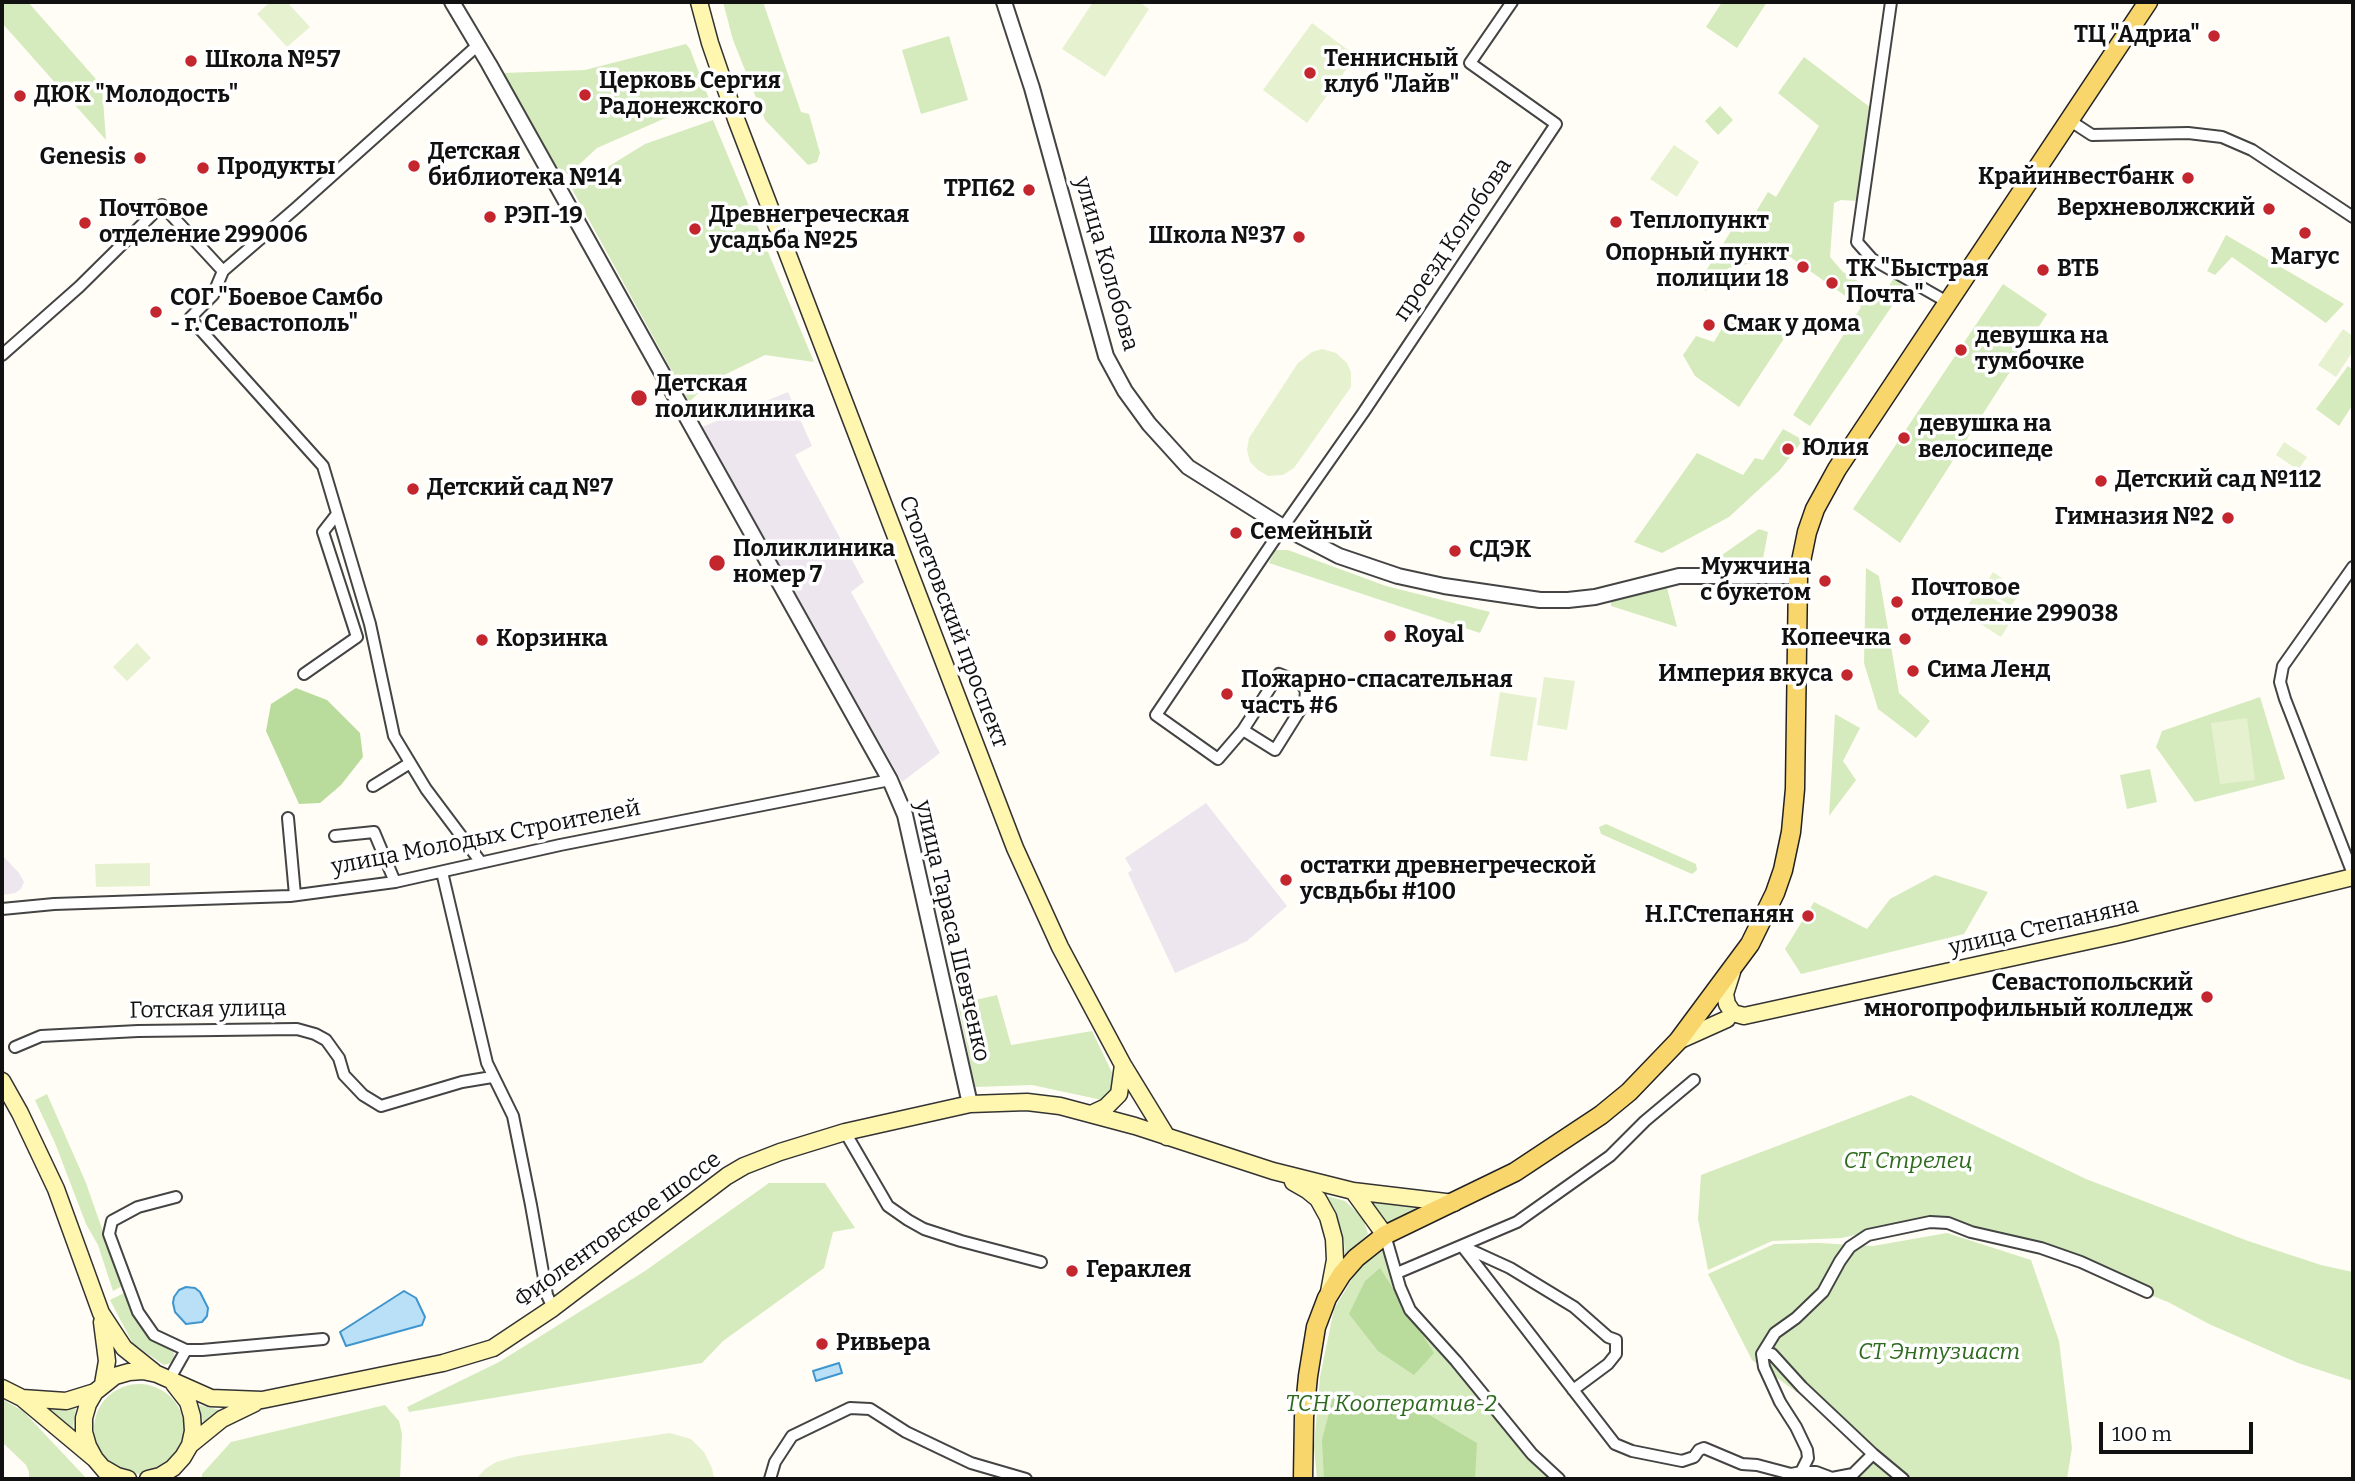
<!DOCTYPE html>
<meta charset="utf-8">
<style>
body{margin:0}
#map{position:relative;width:2355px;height:1481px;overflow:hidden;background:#fffdf5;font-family:Bitter,serif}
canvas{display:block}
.frame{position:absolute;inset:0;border:4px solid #111;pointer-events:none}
.scale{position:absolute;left:2099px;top:1422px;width:154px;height:32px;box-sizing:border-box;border:4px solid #111;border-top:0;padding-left:9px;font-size:21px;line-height:24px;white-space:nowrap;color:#111;-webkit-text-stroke:5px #fff;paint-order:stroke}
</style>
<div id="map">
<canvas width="2355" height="1481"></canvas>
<div class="frame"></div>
<div class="scale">100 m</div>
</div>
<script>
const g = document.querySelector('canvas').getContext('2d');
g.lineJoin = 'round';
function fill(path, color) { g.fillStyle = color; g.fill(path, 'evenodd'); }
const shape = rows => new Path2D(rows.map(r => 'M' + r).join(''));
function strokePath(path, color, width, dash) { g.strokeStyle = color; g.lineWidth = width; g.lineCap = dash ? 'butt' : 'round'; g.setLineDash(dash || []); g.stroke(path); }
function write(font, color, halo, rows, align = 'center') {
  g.font = font + ' Bitter,serif'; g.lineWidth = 7; g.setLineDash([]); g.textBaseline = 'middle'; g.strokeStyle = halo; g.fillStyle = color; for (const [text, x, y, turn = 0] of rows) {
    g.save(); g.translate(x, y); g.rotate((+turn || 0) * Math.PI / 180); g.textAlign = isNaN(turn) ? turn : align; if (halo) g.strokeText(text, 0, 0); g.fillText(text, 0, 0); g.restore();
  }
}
const industrial = shape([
 [976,190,1006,191,1005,200,975,198],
 [788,392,812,446,795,455,864,582,851,592,940,753,902,782,702,427],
 [1206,803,1287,906,1247,941,1175,973,1128,873,1132,870,1125,858],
 [2,855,19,873,24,882,21,889,15,893,2,895]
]);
const green = shape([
 [2,2,28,2,102,86,106,140,2,23],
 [723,2,763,2,801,112,809,114,820,153,817,162,808,165,765,120,733,40],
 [1722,2,1767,2,1737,48,1706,27],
 [949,36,968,100,921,114,902,50],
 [686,44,690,49,709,99,597,148,570,173,559,176,504,73,585,70],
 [1804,57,1871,108,1859,201,1841,200,1834,203,1830,257,1843,272,1882,296,1894,278,1905,287,1810,426,1793,415,1861,307,1769,242,1756,262,1729,268,1718,276,1706,291,1697,285,1733,228,1743,233,1768,192,1776,197,1819,126,1778,93],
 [1720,106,1733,120,1718,135,1705,121],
 [713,120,814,362,765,355,710,382,689,402,572,189,645,144],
 [2226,235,2344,304,2326,323,2232,257,2215,275,2207,271],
 [2003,284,2047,314,1900,543,1853,509],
 [1728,318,1749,332,1760,318,1785,337,1739,407,1695,376,1683,355,1696,336,1714,342],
 [2348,366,2353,370,2353,404,2339,426,2316,409],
 [1783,429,1803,440,1780,470,1729,517,1662,553,1634,542,1697,453,1743,475,1755,458,1763,460],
 [1759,529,1768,532,1762,564,1758,570,1702,569],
 [1275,550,1288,550,1386,586,1490,612,1480,633,1269,563],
 [1866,568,1879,576,1899,693,1930,721,1916,738,1878,709,1864,663],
 [1666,584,1677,627,1611,606,1611,598],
 [2260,697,2285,779,2195,802,2156,747,2162,731],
 [1835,714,1860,728,1843,761,1856,780,1829,816],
 [2150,769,2157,802,2127,809,2120,775],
 [1606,824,1696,864,1697,870,1692,874,1601,834,1599,827],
 [1935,875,1988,892,1964,934,1801,974,1785,949,1814,902,1867,929,1890,899],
 [997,995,1011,1045,1092,1031,1117,1083,1102,1100,1032,1085,975,1087,958,1004],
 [47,1094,86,1183,122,1286,113,1291,98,1245,86,1224,55,1143,35,1100],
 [1911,1095,2086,1179,2248,1241,2321,1265,2353,1272,2353,1381,2298,1363,2209,1324,2168,1302,1951,1218,1937,1216,1842,1238,1772,1241,1708,1270,1698,1219,1701,1175],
 [769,1183,825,1183,855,1228,833,1232,824,1268,723,1341,702,1363,409,1412,407,1407,499,1362,645,1271],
 [1327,1196,1345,1201,1363,1218,1368,1234,1345,1255,1344,1241,1336,1212],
 [1370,1202,1416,1208,1385,1227],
 [1947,1233,2031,1260,2059,1341,2072,1448,2067,1479,1858,1479,1880,1452,1752,1360,1708,1274,1774,1244,1818,1243,1873,1246],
 [1381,1252,1386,1252,1399,1303,1529,1455,1553,1479,1317,1479,1314,1447,1320,1377,1334,1309,1358,1269],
 [126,1292,174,1353,174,1360,170,1363,164,1365,133,1344,110,1300],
 '94 1429a45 45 0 1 1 90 0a45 45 0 1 1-90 0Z',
 [2,1399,23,1411,87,1479,29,1479,29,1472,26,1465,2,1442],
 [42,1404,64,1409,76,1406,73,1427,74,1435],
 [199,1405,216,1409,226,1411,204,1426],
 [385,1405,399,1421,402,1434,400,1479,202,1479,202,1474,231,1442]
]);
const forest = shape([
 [296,688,327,700,360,733,363,757,341,785,320,803,299,804,266,731,271,704],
 [1380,1268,1434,1353,1414,1375,1378,1351,1349,1314,1365,1281],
 [1334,1394,1402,1399,1477,1443,1475,1479,1324,1479,1322,1440]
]);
const pitch = shape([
 [270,2,287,2,310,27,287,47,257,14],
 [1093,2,1139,2,1149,9,1105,77,1062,49],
 [1312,23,1356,56,1307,123,1263,90],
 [1674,145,1699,162,1677,197,1650,179],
 [2343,329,2353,336,2353,351,2336,377,2318,365],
 [1322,349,1336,353,1347,363,1351,372,1351,387,1294,468,1283,475,1268,476,1258,470,1250,462,1247,450,1249,438,1298,363,1312,352],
 [2284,442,2307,457,2298,470,2276,455],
 [1993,572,2021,591,2011,606,1983,588],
 [1978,589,2016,613,2001,637,1963,613],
 [137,643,151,658,127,681,113,667],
 [1544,677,1575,681,1567,730,1537,725],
 [1500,692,1537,698,1527,761,1490,756],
 [2247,718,2255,780,2220,784,2211,723],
 [150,863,150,886,96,887,95,864],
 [670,1433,691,1439,704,1452,712,1468,714,1479,476,1479,485,1469,496,1462,518,1456]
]);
const water = shape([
 [186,1287,195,1288,200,1292,208,1308,207,1316,202,1322,186,1324,175,1312,173,1303,174,1297,179,1290,186,1287],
 [404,1291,416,1298,425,1317,422,1325,346,1346,340,1332,404,1291],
 [839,1363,842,1373,816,1381,813,1371,839,1363]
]);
const minor = shape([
 [1891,2,1857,242,1872,259,1949,303],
 [2069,120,2092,135,2188,133,2222,137,2252,150,2353,217],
 [223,271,213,295,190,318,323,466,370,624,394,736,426,789,480,861],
 [2,355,79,287,162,205,223,271,296,208,478,45],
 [2353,567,2283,666,2280,682,2285,699,2353,874],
 [304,674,357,637,323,532,337,514],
 [1243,730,1279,674,1301,683,1306,691,1305,702,1275,750,1243,730,1218,759,1156,715,1283,527,1363,413,1556,124,1470,63,1512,2],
 [373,786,410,763],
 [288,818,295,895],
 [335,836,374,832,395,882],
 [442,872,487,1063,513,1116,531,1205,547,1295,553,1308],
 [2,909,54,904,290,896,395,882,560,845,890,780],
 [15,1047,41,1036,138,1031,297,1029,315,1034,326,1040,339,1058,344,1075,363,1095,381,1106,462,1082,492,1077],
 [845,1132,888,1206,908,1220,924,1229,961,1241,1041,1262],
 [176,1197,138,1207,112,1221,109,1234,138,1312,154,1335,186,1350,202,1350,323,1339],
 [1385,1235,1400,1287,1410,1310,1456,1361,1532,1454,1559,1479],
 [1462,1246,1615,1444,1632,1451,1682,1461,1694,1457,1699,1450,1704,1448,1742,1464,1757,1465,1791,1474,1801,1472,1808,1458,1807,1450,1796,1427,1780,1402,1764,1367,1762,1354,1775,1333,1796,1318,1823,1292,1840,1261,1850,1247,1868,1235,1930,1222,1948,1223,1971,1232,2041,1248,2081,1262,2147,1292],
 [1464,1247,1510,1268,1574,1307,1608,1337,1616,1340,1616,1354,1608,1364,1573,1390],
 [1397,1273,1517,1222,1610,1156,1645,1121,1694,1080],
 [1762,1354,1772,1354,1802,1387,1873,1454,1903,1479],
 [169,1380,186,1350],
 [1801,1472,1816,1472,1832,1478,1853,1474,1873,1454],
 [770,1479,775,1462,792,1436,850,1408,870,1409,906,1432,971,1463,1026,1479]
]);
const tertiary = shape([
 [452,2,489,64,890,780,905,815,970,1104],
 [1004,2,1032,88,1106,356,1125,391,1149,424,1188,467,1283,527,1339,556,1398,576,1444,586,1540,600,1568,600,1595,597,1679,576,1798,576]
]);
const secondary = shape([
 [699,2,710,43,736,119,1015,848,1060,947,1123,1065,1167,1137],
 [1732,972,1725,994,1727,1004,1733,1013,1744,1016,2120,934,2353,877],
 [1678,1041,1727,1019],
 [2,1081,20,1113,56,1189,101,1313,124,1348,154,1372],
 [1091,1114,1106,1107,1119,1094,1123,1065],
 [1293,1182,1307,1190,1318,1199,1328,1217,1334,1239,1335,1260,1329,1292],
 [1353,1191,1385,1235],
 [102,1322,107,1361,103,1384],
 [2,1388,22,1398,95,1459,112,1479],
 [22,1398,66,1401,95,1392],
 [190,1445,222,1419,255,1403],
 [95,1459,88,1446,84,1432,84,1418,88,1404,95,1392,115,1376,129,1372,143,1371,157,1374,211,1398,262,1400,443,1363,493,1348,553,1308,727,1176,744,1166,780,1152,845,1132,970,1104,1027,1102,1060,1106,1135,1126,1273,1171,1353,1191,1454,1203],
 [105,1469,117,1476,128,1479],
 [148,1479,160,1476,173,1468,183,1457,190,1445,193,1431,192,1416,188,1402,174,1384]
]);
const primary = shape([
 [1303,1479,1304,1417,1308,1376,1316,1327,1327,1298,1342,1274,1356,1258,1385,1235,1515,1172,1601,1115,1629,1092,1678,1041,1750,944,1775,893,1783,870,1791,832,1795,789,1798,576,1807,532,1815,509,1837,469,2148,2]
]);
const markers = [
 [2214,36,7,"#c4262e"],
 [191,61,7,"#c4262e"],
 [1310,73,7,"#c4262e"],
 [585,95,7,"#c4262e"],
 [20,96,7,"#c4262e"],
 [140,158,7,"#c4262e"],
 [414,166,7,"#c4262e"],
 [203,168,7,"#c4262e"],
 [2188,178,7,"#c4262e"],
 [1029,190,7,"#c4262e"],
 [2269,209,7,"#c4262e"],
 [490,217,7,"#c4262e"],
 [1616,222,7,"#c4262e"],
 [85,223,7,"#c4262e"],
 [695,229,7,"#c4262e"],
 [2305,233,7,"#c4262e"],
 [1299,237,7,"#c4262e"],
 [1803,267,7,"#c4262e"],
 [2043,270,7,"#c4262e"],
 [1832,283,7,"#c4262e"],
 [156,312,7,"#c4262e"],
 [1709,325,7,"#c4262e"],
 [1961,350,7,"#c4262e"],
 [639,398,9,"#c4262e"],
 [1904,438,7,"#c4262e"],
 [1788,449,7,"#c4262e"],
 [2101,481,7,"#c4262e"],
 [413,489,7,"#c4262e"],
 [2228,518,7,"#c4262e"],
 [1236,533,7,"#c4262e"],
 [1455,551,7,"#c4262e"],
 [717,563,9,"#c4262e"],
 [1825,581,7,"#c4262e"],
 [1897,602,7,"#c4262e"],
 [1390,636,7,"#c4262e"],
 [1905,639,7,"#c4262e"],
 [482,640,7,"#c4262e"],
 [1913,671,7,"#c4262e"],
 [1847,675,7,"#c4262e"],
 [1227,694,7,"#c4262e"],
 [1286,880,7,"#c4262e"],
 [1808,916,7,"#c4262e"],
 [2207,997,7,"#c4262e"],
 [1072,1271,7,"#c4262e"],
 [822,1344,7,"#c4262e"]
];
const poiNames = [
 ["ТЦ \"Адриа\"",2200,36,"right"],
 ["Теннисный",1324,60],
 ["клуб \"Лайв\"",1324,86],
 ["Школа №57",205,61],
 ["Церковь Сергия",599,82],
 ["Радонежского",599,108],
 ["ДЮК \"Молодость\"",34,96],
 ["Детская",428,153],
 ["библиотека №14",428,179],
 ["Genesis",126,158,"right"],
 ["Продукты",217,168],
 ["Крайинвестбанк",2174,178,"right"],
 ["ТРП62",1015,190,"right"],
 ["Верхневолжский",2255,209,"right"],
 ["Почтовое",99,210],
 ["отделение 299006",99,236],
 ["Древнегреческая",709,216],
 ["усадьба №25",709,242],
 ["РЭП-19",504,217],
 ["Теплопункт",1630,222],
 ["Школа №37",1285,237,"right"],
 ["Опорный пункт",1789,254,"right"],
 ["полиции 18",1789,280,"right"],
 ["Магус",2305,258,"center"],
 ["ТК \"Быстрая",1846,270],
 ["Почта\"",1846,296],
 ["ВТБ",2057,270],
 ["СОГ \"Боевое Самбо",170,299],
 ["- г. Севастополь\"",170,325],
 ["Смак у дома",1723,325],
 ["девушка на",1975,337],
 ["тумбочке",1975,363],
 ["Детская",655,385],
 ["поликлиника",655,411],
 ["девушка на",1918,425],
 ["велосипеде",1918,451],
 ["Юлия",1802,449],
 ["Детский сад №112",2115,481],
 ["Детский сад №7",427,489],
 ["Гимназия №2",2214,518,"right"],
 ["Семейный",1250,533],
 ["Поликлиника",733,550],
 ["номер 7",733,576],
 ["СДЭК",1469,551],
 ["Мужчина",1811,568,"right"],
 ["с букетом",1811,594,"right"],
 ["Почтовое",1911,589],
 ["отделение 299038",1911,615],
 ["Royal",1404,636],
 ["Копеечка",1891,639,"right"],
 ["Корзинка",496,640],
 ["Сима Ленд",1927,671],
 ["Империя вкуса",1833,675,"right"],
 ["Пожарно-спасательная",1241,681],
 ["часть #6",1241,707],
 ["остатки древнегреческой",1300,867],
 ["усвдьбы #100",1300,893],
 ["Н.Г.Степанян",1794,916,"right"],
 ["Севастопольский",2193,984,"right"],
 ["многопрофильный колледж",2193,1010,"right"],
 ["Гераклея",1086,1271],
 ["Ривьера",836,1344]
];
const streetNames = [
 ["проезд Колобова",1453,240,-56],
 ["улица Колобова",1106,264,74],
 ["Столетовский проспект",953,622,69],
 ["улица Молодых Строителей",486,838,-11],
 ["улица Степаняна",2044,927,-13],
 ["улица Тараса Шевченко",952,931,77],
 ["Готская улица",208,1010,-1],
 ["Фиолентовское шоссе",618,1230,-36]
];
const parkNames = [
 ["СТ Стрелец",1908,1162],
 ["СТ Энтузиаст",1939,1353],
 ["ТСН Кооператив-2",1391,1405]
];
fill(industrial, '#eee6ef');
fill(green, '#d5ebbd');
fill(forest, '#b9dc9c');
fill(pitch, '#e6f2cf');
fill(water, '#b9e0f7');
strokePath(water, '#3f96cf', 2);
strokePath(minor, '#444', 14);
strokePath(tertiary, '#444', 18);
strokePath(secondary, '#333', 19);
strokePath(primary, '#222', 21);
strokePath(minor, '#fff', 10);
strokePath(tertiary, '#fff', 14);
strokePath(secondary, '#fff6b0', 16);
strokePath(primary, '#f9d66b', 18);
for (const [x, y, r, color] of markers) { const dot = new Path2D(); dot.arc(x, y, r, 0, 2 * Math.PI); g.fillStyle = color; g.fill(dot); strokePath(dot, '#fff', 2.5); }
write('bold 23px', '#111', '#fff', poiNames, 'left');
write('23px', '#111', '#fff', streetNames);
write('italic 23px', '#2f6b1f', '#fff', parkNames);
</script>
